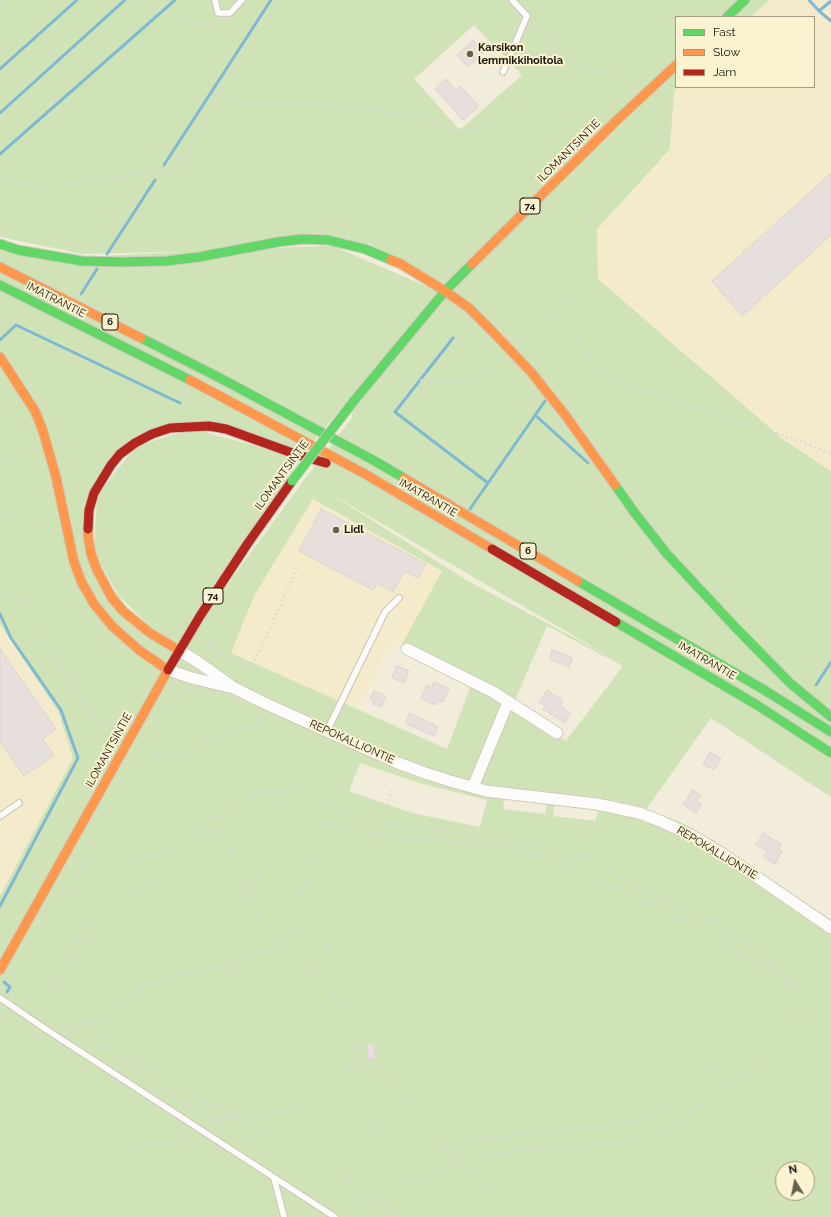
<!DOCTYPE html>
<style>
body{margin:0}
#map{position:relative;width:831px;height:1217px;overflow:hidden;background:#f2eddb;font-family:Raleway,sans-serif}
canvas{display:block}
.legend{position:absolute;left:675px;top:16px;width:140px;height:72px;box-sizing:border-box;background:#fbf2d2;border:1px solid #a09a82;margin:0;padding:5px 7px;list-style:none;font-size:12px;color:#18150a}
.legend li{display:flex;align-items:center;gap:8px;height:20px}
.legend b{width:20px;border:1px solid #a09a82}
.north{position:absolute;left:775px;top:1161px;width:40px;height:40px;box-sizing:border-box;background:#fbf2d2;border:1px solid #a09a82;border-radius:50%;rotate:350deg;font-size:11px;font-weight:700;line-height:16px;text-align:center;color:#18150a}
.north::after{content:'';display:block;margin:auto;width:14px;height:18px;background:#646153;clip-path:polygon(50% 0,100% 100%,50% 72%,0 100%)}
</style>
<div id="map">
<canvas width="831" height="1217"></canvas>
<ul class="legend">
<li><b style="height:5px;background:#63d668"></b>Fast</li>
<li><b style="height:5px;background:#ff974d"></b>Slow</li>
<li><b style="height:5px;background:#b3261e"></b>Jam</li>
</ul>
<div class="north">N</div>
</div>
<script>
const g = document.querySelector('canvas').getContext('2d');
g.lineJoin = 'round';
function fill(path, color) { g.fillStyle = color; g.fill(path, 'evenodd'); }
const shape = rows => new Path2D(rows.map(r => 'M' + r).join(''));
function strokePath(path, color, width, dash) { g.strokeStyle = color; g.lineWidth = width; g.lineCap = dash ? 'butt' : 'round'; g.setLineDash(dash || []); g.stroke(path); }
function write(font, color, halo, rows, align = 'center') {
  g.font = font + ' Raleway,sans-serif'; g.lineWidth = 4; g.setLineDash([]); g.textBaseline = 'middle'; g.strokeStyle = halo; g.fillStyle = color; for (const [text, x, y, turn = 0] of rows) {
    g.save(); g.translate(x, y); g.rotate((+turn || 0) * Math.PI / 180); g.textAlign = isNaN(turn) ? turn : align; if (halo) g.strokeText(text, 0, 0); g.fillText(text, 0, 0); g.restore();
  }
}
const built = shape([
 [769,0,831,0,831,471,784,440,598,279,597,229,670,149,674,91,678,87,814,87,814,17,751,17],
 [313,499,442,571,402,644,389,648,359,710,231,653,254,596],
 [0,624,58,711,73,758,0,896]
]);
const green = shape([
 [0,0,769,0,751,17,676,17,676,87,678,87,674,91,670,149,597,229,598,279,784,440,831,471,831,797,711,718,645,811,678,821,713,840,831,920,831,1217,0,1217,0,972,203,618,307,476,352,418,352,408,451,291,370,244,202,251,82,254,0,237],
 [474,25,522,75,460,130,414,79],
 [326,491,612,658,466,580],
 [313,499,442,571,402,644,473,680,447,749,231,653,254,596],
 [547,626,623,666,566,741,512,707],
 [360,763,419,783,487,800,480,827,412,813,349,791],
 [505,795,547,799,545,814,503,809],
 [555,800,598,806,596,821,553,816],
 [783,1169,807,1169,807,1193,783,1193],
 [328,244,438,291,304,453,227,427,151,431,92,491,95,572,175,651,0,966,0,896,73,758,58,711,0,624,0,249,46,259],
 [193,429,301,458,177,646,126,608,94,553,97,496,136,446]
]);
const stream = shape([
 [809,0,819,11,831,21],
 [819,11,831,1],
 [0,69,77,0],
 [0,113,125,0],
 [0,154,175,0],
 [164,165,271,0],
 [107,254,155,180],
 [81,294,97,269],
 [453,338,395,412,488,483],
 [0,340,16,325,180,403],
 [535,415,588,463],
 [470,509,545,401],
 [0,614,11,638,61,710,78,758,0,906],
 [816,685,831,662],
 [4,982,10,987,7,992]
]);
const building = shape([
 [473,40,484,53,468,67,457,55,473,40],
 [446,79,456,90,460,86,479,106,463,120,435,89,446,79],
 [831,173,831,235,742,316,712,281,831,173],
 [321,509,426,564,418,578,404,571,393,592,377,583,373,590,299,551,321,509],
 [0,649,56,729,42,739,54,755,24,776,0,742,0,649],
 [552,650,573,658,569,667,549,659,552,650],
 [397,666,409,671,404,683,392,678,397,666],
 [434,682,449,689,443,702,438,700,435,705,421,698,427,685,432,688,434,682],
 [547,690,563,701,560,706,571,713,565,723,543,709,545,706,539,702,547,690],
 [374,691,386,696,381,707,373,704,374,701,370,699,374,691],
 [410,713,438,727,434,736,405,723,410,713],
 [710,752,721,759,714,770,703,764,710,752],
 [693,790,701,796,697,801,702,805,696,813,683,804,693,790],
 [763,833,781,844,778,849,782,851,775,864,764,857,767,851,756,845,763,833],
 [367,1044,375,1044,375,1059,368,1059,367,1044]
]);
const path = shape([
 [136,0,154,9,186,20,209,26,214,18],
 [0,3,6,0],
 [533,21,553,39,571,59,583,66,596,70,615,69],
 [627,84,615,69,615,60,617,52,624,43,632,36,678,0],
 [220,95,241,102,298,103,422,115,445,128,471,129,504,117,535,89,557,65,553,39],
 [0,173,2,175,36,189,103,178,166,172,186,155,249,41,278,0],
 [180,200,181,179,186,156],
 [561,310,593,361,607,377,800,441,831,454],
 [520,340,541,322,561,310,573,295,579,286,581,277,583,237,589,221,599,206,634,173,655,150,664,136,663,126,652,112],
 [386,385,398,381,414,379,450,383,467,381,477,377,487,371,500,360],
 [0,447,4,453,13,480,30,586,40,622,46,638,72,685,95,717,118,732],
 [0,519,18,513],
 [0,591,7,592,16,600,37,639,74,692,92,717,108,727],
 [16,600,34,602],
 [210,647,234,661,247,664,254,662,263,644,298,565],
 [206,655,238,589,255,559],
 [185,688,200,696,206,702,209,710,211,719,210,730,205,742],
 [159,714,175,700,186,686],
 [144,747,160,756,180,755,218,737,244,729,260,722,267,715],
 [344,788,357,756],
 [222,829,246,887,259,915,272,937,298,964,315,976,333,993,361,1058,367,1075,374,1126,372,1138,385,1158,403,1177],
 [315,976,316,965,328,948,333,929,332,908,334,896,350,877,363,853,370,845,380,823,392,790],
 [12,997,31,964,92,848,113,807,125,775],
 [0,1017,5,1010],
 [60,1029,107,1019,140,988,165,978,191,974,233,963,279,945,294,927,302,891,310,870,324,848,335,834,344,830],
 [362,1058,392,1077,405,1095,411,1117,432,1140,446,1147,458,1160,499,1197,515,1217],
 [221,1110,220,1072,222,1028,233,963,238,914,246,887,263,869,284,853,301,831,316,818],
 [179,1124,188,1161,200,1188,217,1217],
 [206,1125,215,1120,234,1116,275,1114,297,1106,337,1080,361,1058,363,1044],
 [349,1181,358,1158,372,1138],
 [384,1203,395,1185,423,1159,446,1147,473,1139,595,1127,636,1120,664,1106,722,1059,747,1034,761,1013,765,988,763,983,757,971,733,950],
 [395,1216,384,1203,369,1195,332,1169,179,1087,128,1055,66,1010,57,995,59,981,101,924,121,904,183,858,200,844,233,821,271,803,294,804,316,818,345,829,416,840,458,841,511,848,552,859,688,923,765,967,792,986],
 [67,1217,74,1205,82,1198,85,1186,108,1175,111,1163,145,1144,182,1140,192,1133],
 [394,1217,378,1213,357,1203,335,1187,273,1154,223,1124,175,1098,117,1056,67,1028,53,1018,47,1004,47,991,56,970,77,940,99,899,129,862,160,854,242,802,267,791,300,787,355,816,380,823,404,828,435,829,508,841,542,845,586,856,656,897,711,920,751,944,796,989,803,1018,819,1042,831,1053],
 [396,1217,411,1193,436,1173,458,1160,486,1154,596,1145,637,1139,670,1129,719,1091,745,1075,772,1053,803,1018]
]);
const lane = shape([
 [215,0,218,13,230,13,242,0],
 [503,72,527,16,512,0],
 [327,731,385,612,399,598],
 [0,816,19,803],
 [0,998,47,1030,335,1217],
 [274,1178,284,1217]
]);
const street = shape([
 [407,649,493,692,557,733],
 [180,651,201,664,234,688,262,702,398,763,425,773,450,781,486,791,597,804,639,813,660,821,691,835,726,856,831,928],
 [168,670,192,678,229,687],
 [473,787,508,702]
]);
const fast = shape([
 [727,17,745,0],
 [0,244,18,250,82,261,123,262,166,261,199,257,278,242,302,239,328,240,365,249,391,260],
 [0,285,190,380],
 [141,338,220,378,373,460,404,478],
 [353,402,445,291,472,264],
 [615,485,634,512,667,554,736,628,790,683,831,717],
 [578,581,766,691,831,732],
 [616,622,757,705,831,753]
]);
const slow = shape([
 [391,260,401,264,445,291,469,308,491,330,531,372,566,416,615,485],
 [472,264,615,122,676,65],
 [0,267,141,338],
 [0,357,35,411,43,431,56,477,74,562,82,583,94,604,112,626,139,650,168,670],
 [190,380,365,474,492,549],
 [404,478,578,581],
 [88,529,88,536,91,554,97,570,112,598,123,611,150,633,180,651],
 [0,970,168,670]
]);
const jam = shape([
 [88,529,89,510,94,493,111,465,120,454,135,443,152,434,170,428,209,426,226,429,298,455,326,463],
 [492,549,616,622],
 [168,670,200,616,248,543,292,481]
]);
const fastBridge = shape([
 [292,481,353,402]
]);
const markers = [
 [470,54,4,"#646153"],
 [336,530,4,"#646153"]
];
const shields = [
 [530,206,20],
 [110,322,16],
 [528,551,16],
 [213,596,20]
];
const shieldNames = [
 ["74",530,206],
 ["6",110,322],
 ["6",528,551],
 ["74",213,596]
];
const poiNames = [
 ["Karsikon",478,48],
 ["lemmikkihoitola",478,61],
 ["Lidl",344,530]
];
const streetNames = [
 ["ILOMANTSINTIE",569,151,-45],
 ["IMATRANTIE",56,300,27],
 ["ILOMANTSINTIE",282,475,-54],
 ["IMATRANTIE",428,498,30],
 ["IMATRANTIE",707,661,30],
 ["REPOKALLIONTIE",352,742,24],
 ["ILOMANTSINTIE",109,750,-61],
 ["REPOKALLIONTIE",717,853,31]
];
fill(built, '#f4ebcd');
fill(green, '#d0e3b7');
strokePath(stream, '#7eb8d1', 3);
fill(building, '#e6dfdb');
strokePath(building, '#dad3ce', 1);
strokePath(lane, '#cecabd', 8);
strokePath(street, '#cecabd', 13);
strokePath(fast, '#cecabd', 11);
strokePath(slow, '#cecabd', 11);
strokePath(jam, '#cecabd', 11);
strokePath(path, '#d9d8d2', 2, [2, 3]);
strokePath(lane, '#fdfcfa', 5.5);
strokePath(street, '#fdfcfa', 11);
strokePath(fast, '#63d668', 9);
strokePath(slow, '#ff974d', 9);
strokePath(jam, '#b3261e', 9);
strokePath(fastBridge, '#d0cec6', 11, []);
strokePath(fastBridge, '#63d668', 9);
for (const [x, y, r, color] of markers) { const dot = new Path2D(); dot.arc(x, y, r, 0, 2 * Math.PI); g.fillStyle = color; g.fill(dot); strokePath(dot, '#fbf2d2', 1.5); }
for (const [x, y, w] of shields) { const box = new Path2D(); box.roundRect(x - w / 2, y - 8, w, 16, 3); g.fillStyle = '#fbf2d2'; g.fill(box); strokePath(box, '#18150a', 1); }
write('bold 10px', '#18150a', null, shieldNames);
write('bold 11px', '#18150a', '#fbf2d2', poiNames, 'left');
write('11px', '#18150a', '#fbf2d2', streetNames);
</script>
